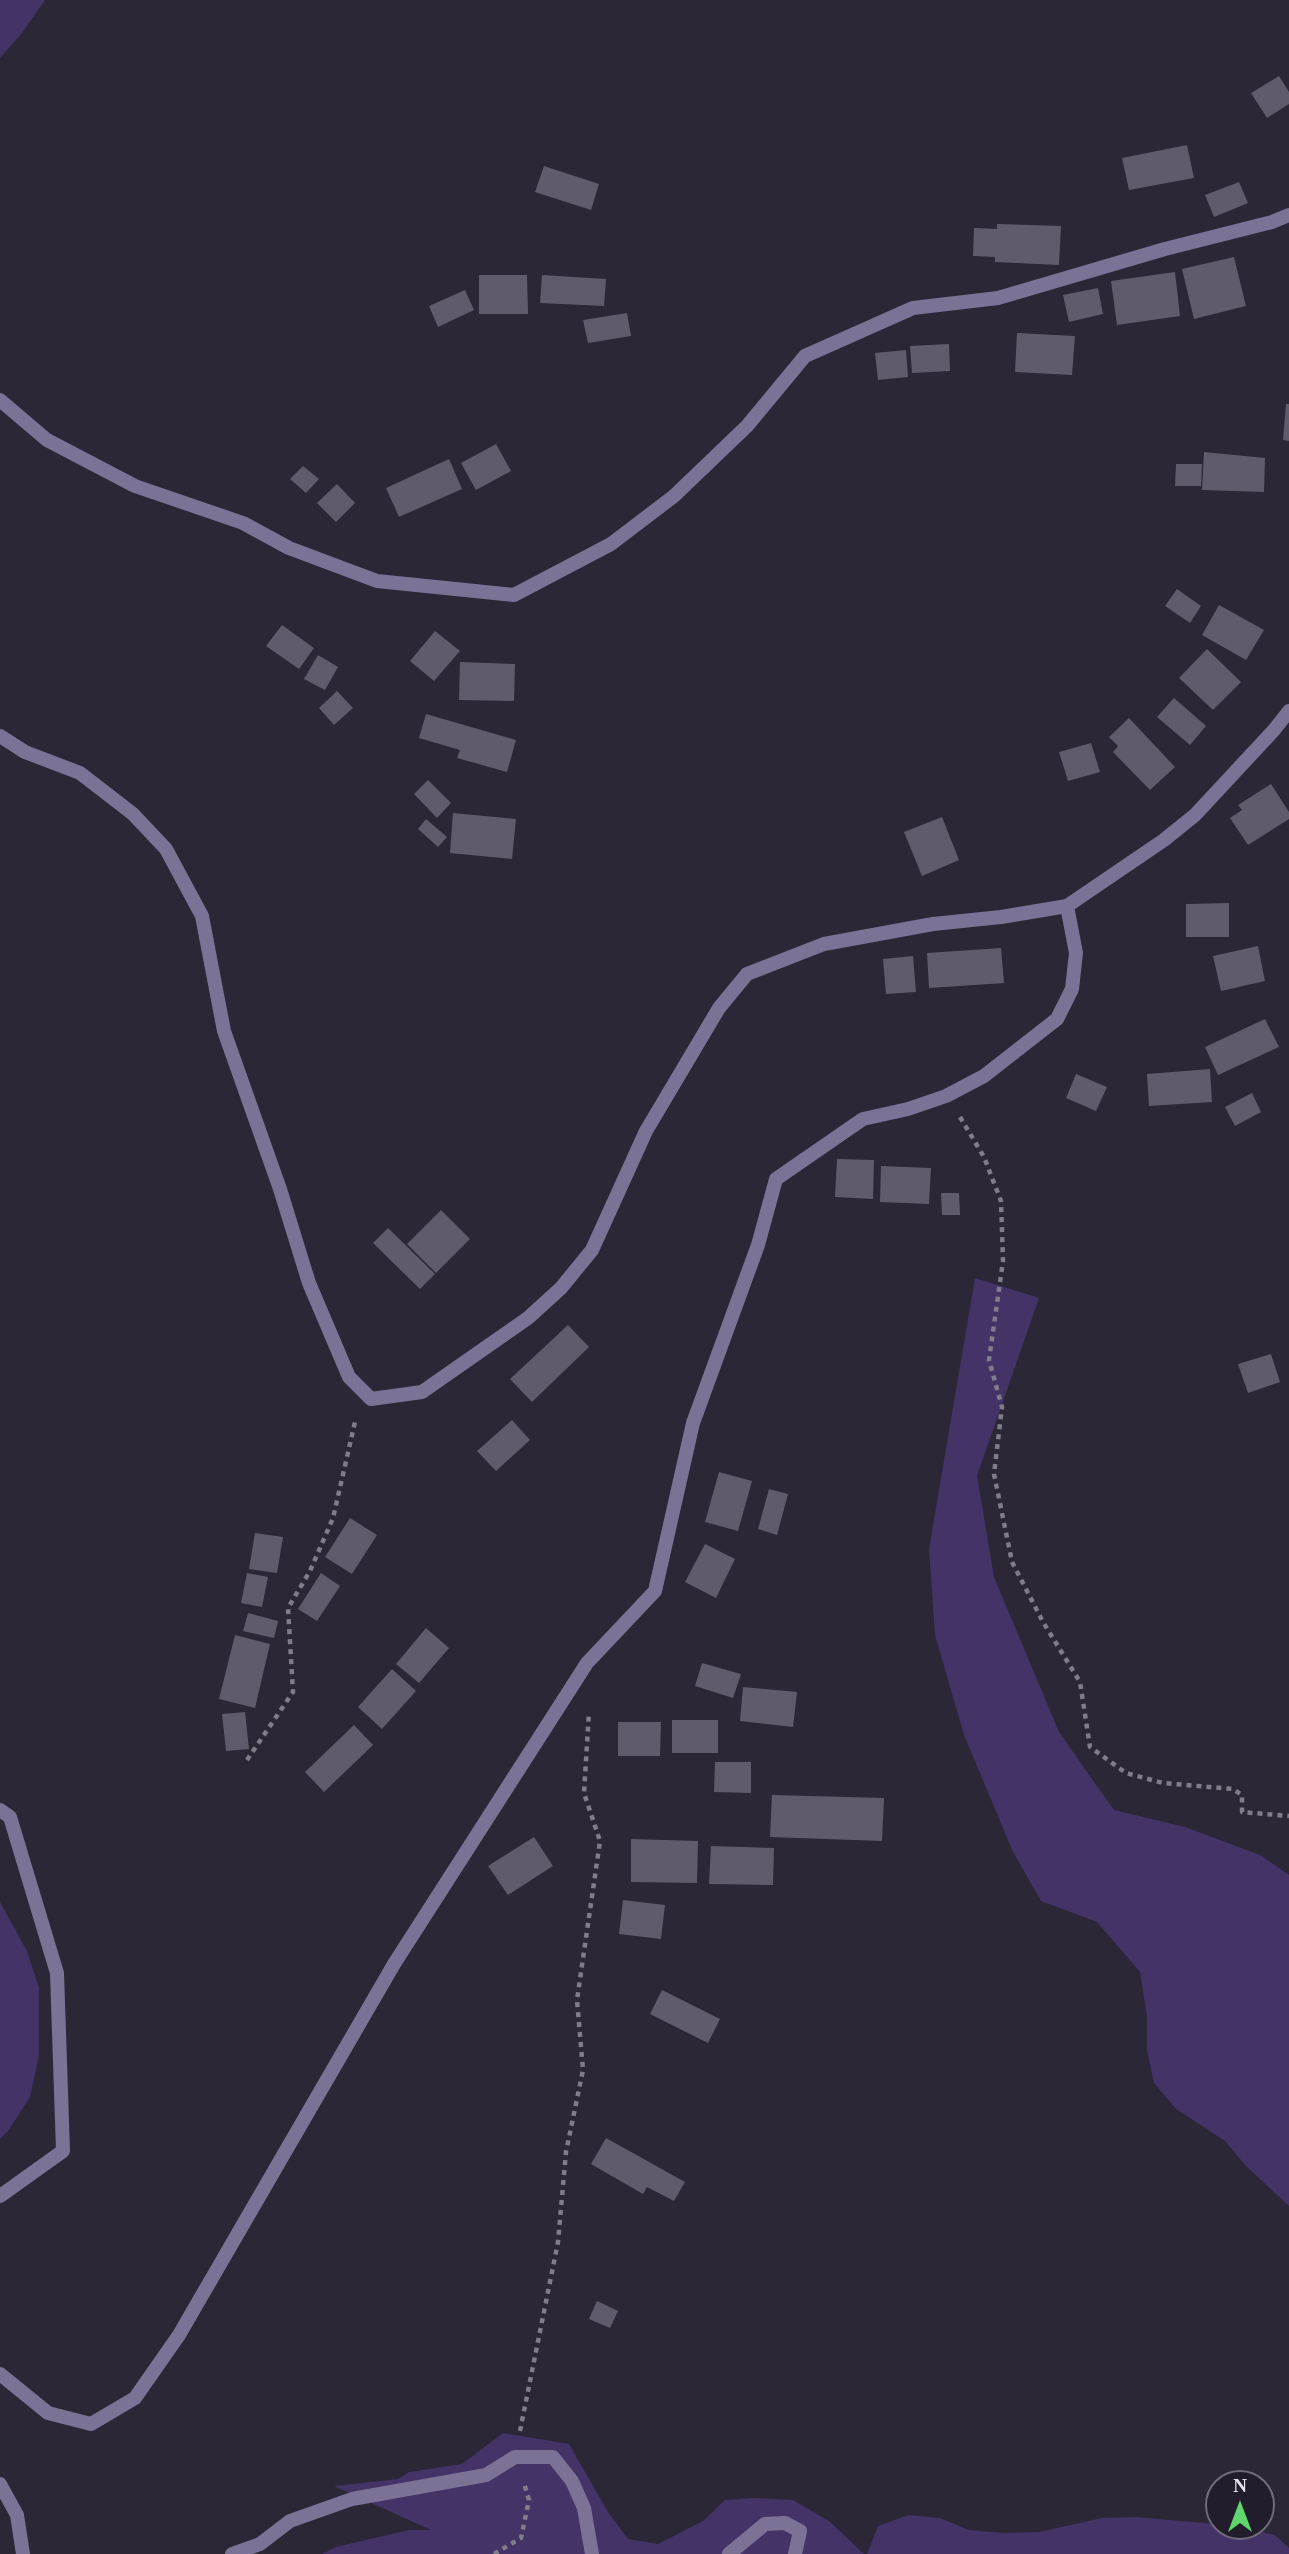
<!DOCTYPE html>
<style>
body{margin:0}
#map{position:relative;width:1289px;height:2554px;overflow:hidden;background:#2b2736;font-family:Georgia,serif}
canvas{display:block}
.north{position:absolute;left:1205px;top:2470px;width:70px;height:70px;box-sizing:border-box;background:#211d2c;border:2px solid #6f6c79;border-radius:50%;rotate:0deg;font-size:19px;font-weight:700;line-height:28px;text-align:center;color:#e4e2ec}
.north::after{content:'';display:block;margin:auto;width:24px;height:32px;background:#5fd56b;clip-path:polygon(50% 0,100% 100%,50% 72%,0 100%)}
</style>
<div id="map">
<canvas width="1289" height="2554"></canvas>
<div class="north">N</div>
</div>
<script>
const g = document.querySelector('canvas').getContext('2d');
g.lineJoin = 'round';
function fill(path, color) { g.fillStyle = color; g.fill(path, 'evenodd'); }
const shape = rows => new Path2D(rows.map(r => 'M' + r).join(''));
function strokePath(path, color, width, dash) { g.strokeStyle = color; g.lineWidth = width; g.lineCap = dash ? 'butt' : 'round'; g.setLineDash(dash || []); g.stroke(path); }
const green = shape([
 [0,0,45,0,22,33,0,58],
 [975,1278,1039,1298,977,1476,994,1577,1059,1732,1114,1810,1185,1827,1260,1855,1289,1875,1289,2206,1246,2166,1225,2141,1176,2109,1154,2083,1147,2050,1147,2017,1140,1972,1097,1922,1041,1901,1013,1852,964,1735,935,1635,929,1549],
 [0,1902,27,1951,39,1988,39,2055,30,2097,9,2130,0,2139],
 [503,2433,569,2444,608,2512,628,2539,658,2544,703,2521,725,2500,754,2498,793,2500,829,2521,864,2554,322,2554,336,2547,409,2530,431,2530,334,2486,398,2479,409,2472,462,2464],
 [908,2515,940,2518,969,2530,1003,2533,1039,2532,1102,2518,1136,2517,1238,2526,1275,2535,1289,2548,1289,2554,867,2554,878,2526]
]);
const building = shape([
 [1279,76,1289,92,1289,104,1267,118,1251,93],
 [1187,145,1194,178,1129,190,1122,158],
 [544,166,599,184,591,210,535,192],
 [1239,182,1248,203,1214,217,1205,195],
 [997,224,1061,226,1059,265,995,262,995,257,973,256,974,228,997,229],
 [1234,257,1246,306,1194,319,1182,269],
 [1175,272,1180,316,1117,325,1111,281],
 [479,275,527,275,528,314,479,314],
 [542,275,606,279,604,306,540,303],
 [1098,288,1103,314,1069,322,1063,295],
 [465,290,474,310,438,327,429,306],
 [627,313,631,336,588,343,583,320],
 [1017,333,1075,336,1072,375,1015,372],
 [949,344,950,371,912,373,910,346],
 [906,350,908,377,878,380,875,353],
 [1286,404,1289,404,1289,441,1283,440],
 [496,444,511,471,476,490,461,463],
 [1204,452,1265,458,1264,492,1202,490],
 [449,459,462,489,399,517,386,488],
 [1176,464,1202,464,1201,486,1175,486],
 [303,466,319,479,306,493,290,479],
 [337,484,355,503,336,522,317,503],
 [1177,589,1201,606,1190,623,1165,606],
 [1219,605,1264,630,1246,660,1202,635],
 [282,625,314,648,299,669,266,646],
 [435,631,460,651,434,681,410,661],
 [1207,649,1241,682,1213,710,1179,678],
 [318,655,338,667,325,690,304,679],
 [460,662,515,664,514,701,459,700],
 [337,691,353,708,334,725,319,708],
 [1174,698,1206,726,1190,745,1157,717],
 [426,714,516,740,507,772,457,758,460,750,419,738],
 [1129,718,1175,767,1150,790,1113,752,1118,746,1109,737],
 [1091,743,1100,772,1068,781,1059,752],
 [428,780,451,803,437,818,414,794],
 [1271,784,1289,812,1289,819,1248,845,1230,818,1242,810,1238,805],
 [453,813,516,819,512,859,450,853],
 [942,817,959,860,922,876,904,832],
 [426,819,447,837,438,847,418,829],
 [1229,903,1229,937,1186,937,1186,904],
 [1258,946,1265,981,1221,991,1213,956],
 [1001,948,1004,983,929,988,927,953],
 [913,956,916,992,886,994,883,959],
 [1265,1019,1279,1047,1218,1075,1205,1047],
 [1210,1069,1212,1102,1149,1106,1147,1074],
 [1076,1074,1107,1087,1096,1111,1066,1098],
 [1252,1093,1261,1112,1235,1126,1225,1107],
 [837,1159,874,1160,873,1199,835,1197],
 [881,1166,931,1168,929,1204,880,1202],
 [941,1193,959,1193,960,1215,942,1215],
 [441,1210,470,1239,436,1273,407,1244],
 [388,1228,435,1274,420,1289,373,1243],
 [568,1325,589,1347,532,1402,510,1379],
 [1271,1354,1280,1382,1248,1393,1238,1364],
 [512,1420,530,1440,496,1471,477,1451],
 [719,1472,752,1481,738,1531,705,1522],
 [769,1489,788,1494,777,1535,758,1529],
 [350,1518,377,1535,352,1574,325,1557],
 [255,1533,283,1537,277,1573,249,1569],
 [705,1544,735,1559,716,1598,685,1582],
 [247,1573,268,1577,262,1607,241,1603],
 [321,1573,340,1586,317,1621,298,1609],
 [248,1613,278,1621,274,1638,243,1631],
 [426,1628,449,1648,419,1683,396,1664],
 [235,1635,270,1644,255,1708,219,1699],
 [702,1663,741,1674,733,1698,695,1686],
 [392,1669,416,1691,382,1729,358,1707],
 [743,1687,797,1692,793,1727,740,1721],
 [245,1712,249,1749,226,1751,222,1714],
 [672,1720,718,1720,718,1753,672,1753],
 [618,1722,661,1722,660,1756,618,1756],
 [354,1725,373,1745,324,1792,305,1772],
 [715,1762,751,1762,751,1793,714,1792],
 [772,1795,884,1798,882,1841,770,1837],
 [534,1837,553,1866,508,1895,488,1866],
 [631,1839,698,1841,697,1883,631,1882],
 [711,1846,774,1848,773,1885,709,1884],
 [623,1900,665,1905,661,1939,619,1934],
 [662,1990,720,2019,708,2043,650,2014],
 [606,2138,685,2182,674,2201,647,2187,643,2194,591,2164],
 [597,2301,618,2311,610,2328,589,2319]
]);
const path = shape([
 [960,1117,984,1157,1001,1201,1003,1261,989,1360,1002,1407,994,1474,1012,1562,1043,1622,1080,1682,1090,1747,1126,1773,1163,1783,1233,1789,1242,1795,1242,1812,1289,1816],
 [247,1760,293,1692,288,1608,310,1571,333,1518,355,1422],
 [520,2431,558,2242,566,2152,583,2070,577,2000,600,1841,584,1793,589,1712],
 [494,2554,521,2538,529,2500,524,2483]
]);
const street = shape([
 [0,400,47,440,135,486,243,523,289,548,377,581,514,595,611,544,674,496,747,426,805,356,913,308,998,298,1165,249,1272,222,1289,215],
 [0,736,25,752,80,773,133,814,166,849,202,916,224,1031,280,1189,309,1283,349,1377,371,1399,422,1392,528,1318,561,1288,592,1250,646,1131,719,1008,747,974,824,944,933,924,1001,917,1067,906],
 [0,1810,10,1817,57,1973,63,2151,0,2196],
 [0,2374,48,2413,91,2424,135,2398,179,2335,394,1964,587,1663,655,1591,693,1423,758,1245,776,1179,863,1119,908,1109,946,1096,984,1076,1057,1019,1072,989,1076,953,1067,906,1164,840,1195,815,1274,730,1289,711],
 [0,2484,17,2515,23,2554],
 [232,2554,260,2544,290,2521,352,2499,486,2475,515,2457,553,2457,572,2481,584,2508,592,2554],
 [729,2554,765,2524,785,2523,800,2531,795,2554]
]);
fill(green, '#433367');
fill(building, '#5f5b6d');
strokePath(path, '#807d8a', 4.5, [5, 5]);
strokePath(street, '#7b7296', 14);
</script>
